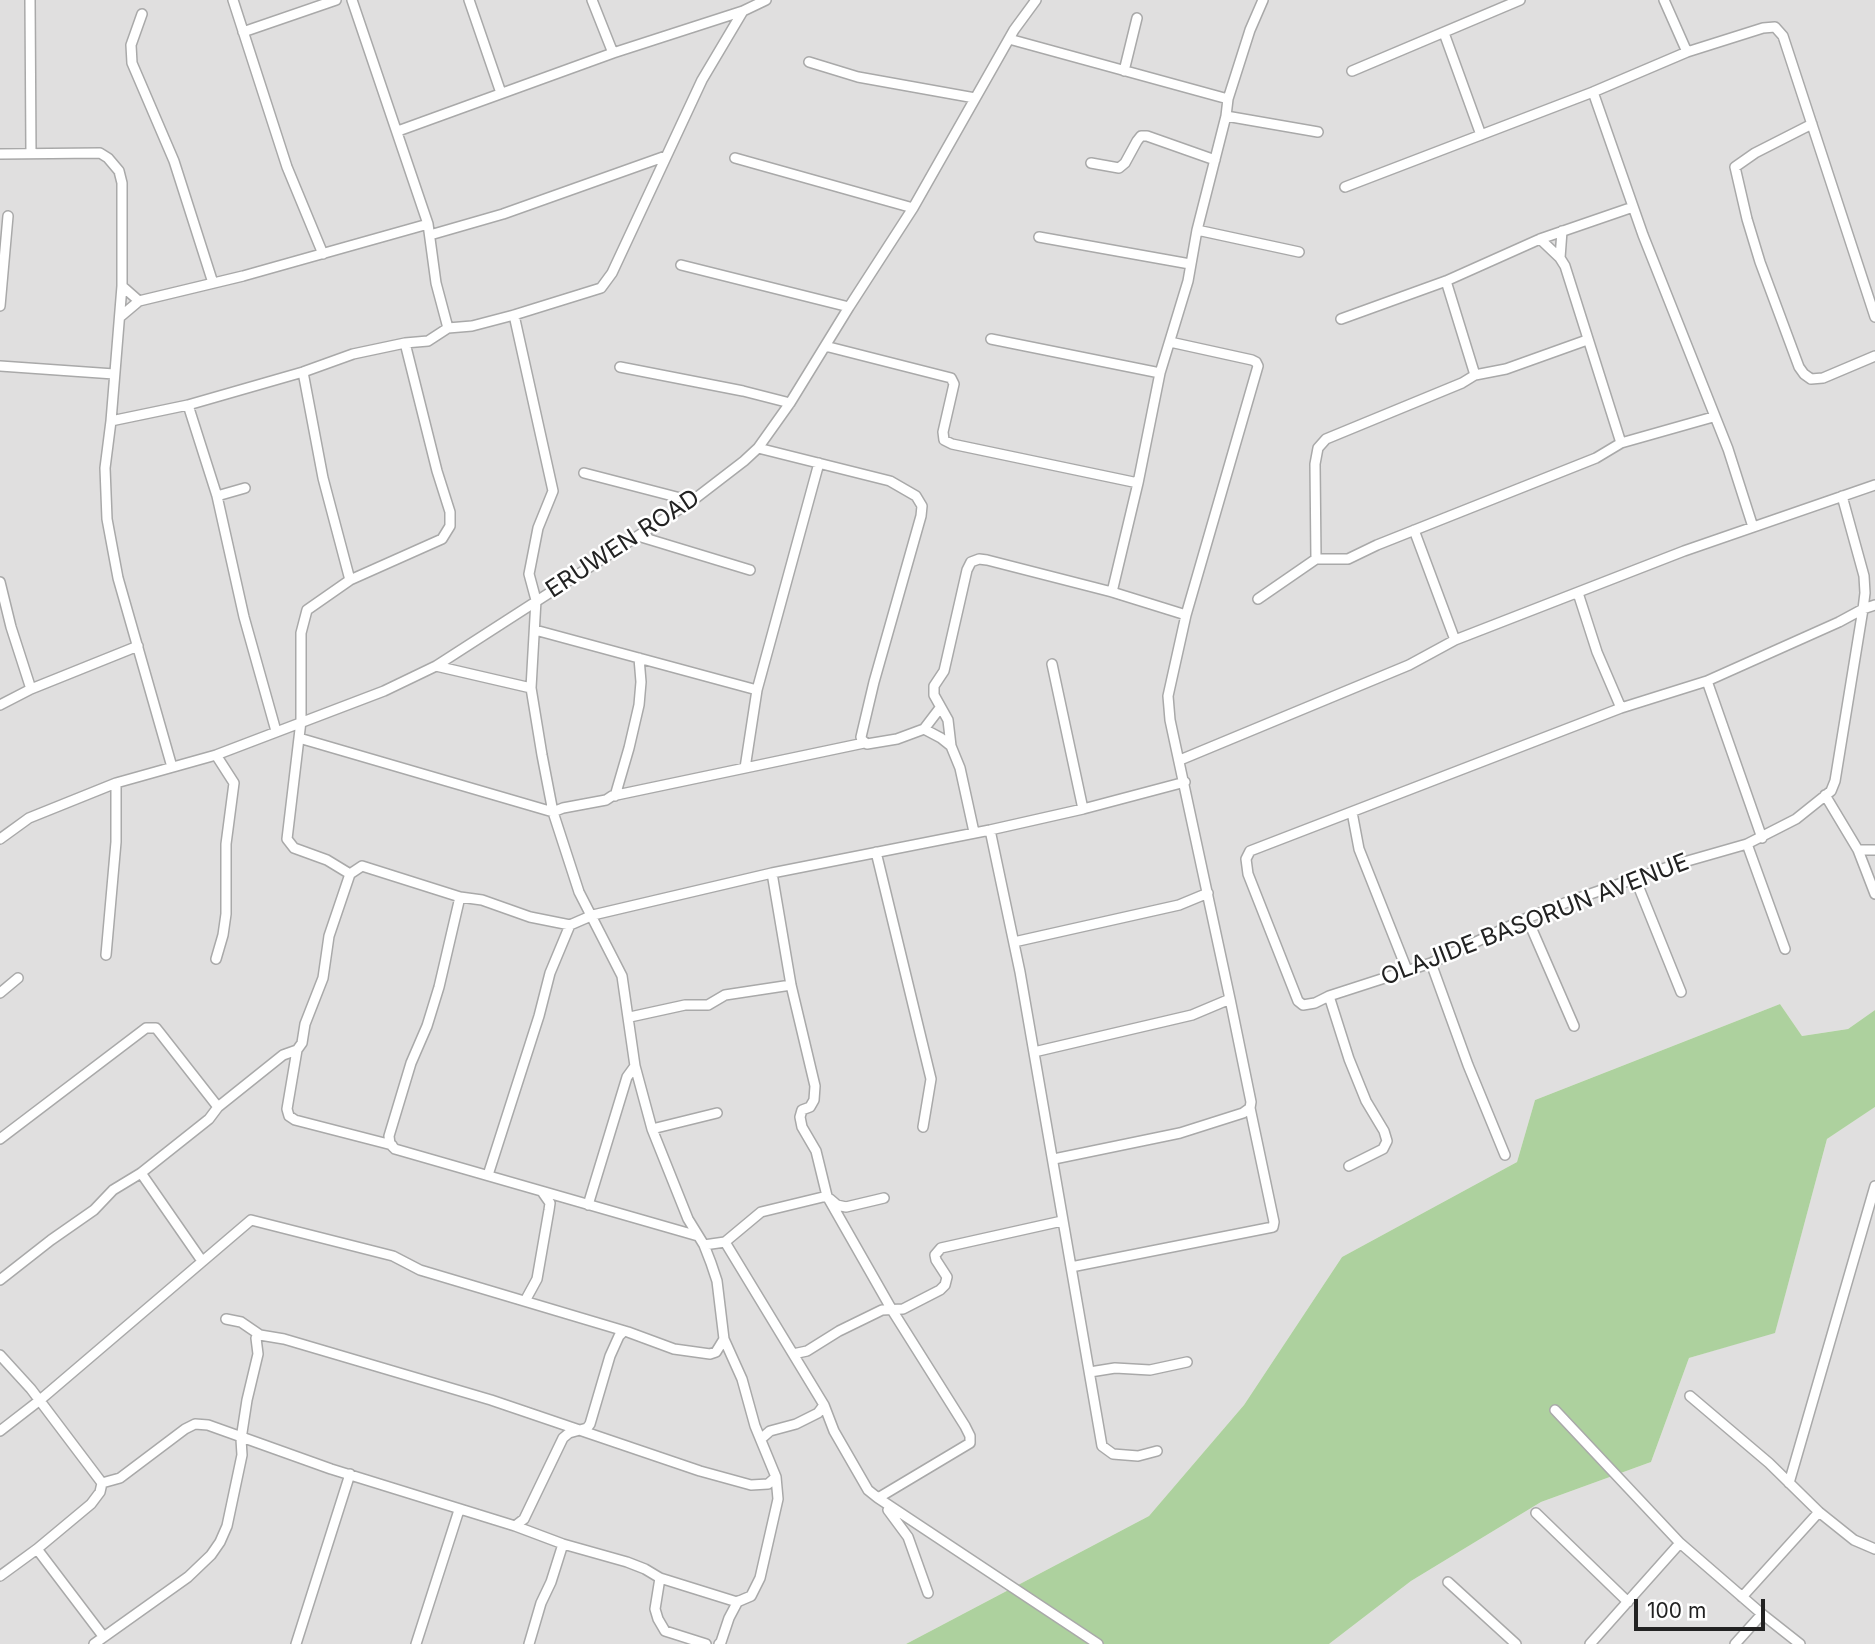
<!DOCTYPE html>
<style>
body{margin:0}
#map{position:relative;width:1875px;height:1644px;overflow:hidden;background:#f2efe9;font-family:Inter,sans-serif}
canvas{display:block}
.scale{position:absolute;left:1634px;top:1599px;width:131px;height:32px;box-sizing:border-box;border:4px solid #222;border-top:0;padding-left:9px;font-size:21px;line-height:24px;white-space:nowrap;color:#222;-webkit-text-stroke:5px #fff;paint-order:stroke}
</style>
<div id="map">
<canvas width="1875" height="1644"></canvas>
<div class="scale">100 m</div>
</div>
<script>
const g = document.querySelector('canvas').getContext('2d');
g.lineJoin = 'round';
function fill(path, color) { g.fillStyle = color; g.fill(path, 'evenodd'); }
const shape = rows => new Path2D(rows.map(r => 'M' + r).join(''));
function strokePath(path, color, width, dash) { g.strokeStyle = color; g.lineWidth = width; g.lineCap = dash ? 'butt' : 'round'; g.setLineDash(dash || []); g.stroke(path); }
function write(font, color, halo, rows, align = 'center') {
  g.font = font + ' Inter,sans-serif'; g.lineWidth = 5; g.setLineDash([]); g.textBaseline = 'middle'; g.strokeStyle = halo; g.fillStyle = color; for (const [text, x, y, turn = 0] of rows) {
    g.save(); g.translate(x, y); g.rotate((+turn || 0) * Math.PI / 180); g.textAlign = isNaN(turn) ? turn : align; if (halo) g.strokeText(text, 0, 0); g.fillText(text, 0, 0); g.restore();
  }
}
const residential = shape([
 [0,0,1875,0,1875,1010,1848,1029,1802,1036,1780,1004,1535,1100,1517,1162,1342,1257,1244,1405,1149,1516,906,1644,0,1644],
 [1875,1107,1875,1644,1329,1644,1411,1581,1541,1502,1651,1462,1689,1358,1775,1332,1827,1139]
]);
const forest = shape([
 [1780,1004,1802,1036,1848,1029,1875,1010,1875,1107,1827,1139,1775,1333,1689,1358,1651,1462,1541,1502,1411,1581,1329,1644,906,1644,1149,1516,1244,1405,1342,1257,1517,1162,1535,1100]
]);
const minor = shape([
 [30,0,31,153],
 [233,0,287,167,323,254],
 [352,0,428,224,436,283,448,328],
 [469,0,501,93],
 [592,0,613,53],
 [1664,0,1687,52],
 [142,14,131,45,132,63,174,161,213,283],
 [243,32,336,0],
 [1444,33,1481,135],
 [1009,39,1228,99],
 [809,62,858,77,975,98],
 [1124,71,1137,18],
 [1352,71,1520,0],
 [1593,92,1643,235,1728,449,1753,527],
 [1226,116,1318,132],
 [1812,124,1755,153,1735,167,1747,219,1760,262,1799,367,1804,374,1811,379,1823,378,1875,356],
 [398,131,613,53,743,11,766,0],
 [0,154,100,153,108,158,119,171,122,183,122,286,111,421,105,468,107,519,118,578,172,767],
 [735,158,913,208],
 [1091,163,1119,168,1125,163,1137,141,1141,136,1147,136,1215,160],
 [1345,187,1593,92,1687,52,1763,28,1775,27,1783,36,1875,317],
 [1197,230,1299,252],
 [430,235,503,214,666,156],
 [1039,237,1190,264],
 [1540,239,1560,258,1565,266,1621,443],
 [1560,258,1562,231],
 [681,265,849,307],
 [122,286,139,301],
 [0,306,8,216],
 [120,317,139,301,243,276,428,224],
 [1341,319,1446,281,1540,239,1633,207],
 [991,339,1160,373],
 [825,346,951,378,954,384,943,432,944,440,952,444,1138,483],
 [0,366,114,374],
 [620,367,743,391,790,403],
 [303,372,323,478,350,580],
 [1475,375,1506,369,1587,340],
 [188,405,217,496,244,617,276,731],
 [111,421,188,405,303,372,353,354,405,343,428,341,448,328,472,326,514,315,601,288,612,273,702,80,743,11],
 [758,448,890,481,916,496,922,506,921,516,874,682,861,737,862,740,867,744,897,739,924,729,940,708],
 [584,473,692,501],
 [217,496,245,488],
 [1842,496,1864,576,1865,593,1863,609,1835,781,1831,791,1796,819,1747,844,1677,864,1570,901,1527,918,1431,963,1329,996,1315,1003,1303,1005,1298,1001,1248,874,1246,859,1250,851,1621,708,1707,681,1839,622,1863,609,1875,605],
 [1414,530,1455,640],
 [638,536,750,570],
 [1316,559,1348,559,1377,545,1596,458,1621,443,1713,417],
 [0,582,11,627,31,689],
 [1112,592,1138,483,1160,373,1188,281,1197,230,1226,116,1228,99,1250,30,1263,0],
 [1578,593,1597,652,1621,708],
 [1258,599,1316,559,1315,464,1318,448,1326,439,1462,383,1475,375,1446,281],
 [535,630,757,690],
 [1052,664,1083,809],
 [436,666,531,688],
 [1707,681,1762,838],
 [0,705,31,689,138,646],
 [924,729,941,738,951,746],
 [299,738,553,812,563,808,606,800,612,796,864,743],
 [1180,760,1409,665,1455,640,1684,551,1875,485],
 [745,768,757,690,819,463],
 [1825,795,1858,850,1875,850],
 [615,796,629,748,639,705,641,682,639,658],
 [1352,812,1359,849,1407,970],
 [990,830,1020,972,1102,1446,1113,1454,1138,1456,1157,1451],
 [974,832,960,768,951,746,948,720,934,695,934,686,944,671,967,570,971,562,979,559,987,560,1112,592,1186,615],
 [0,839,29,818,116,783,216,755,384,691,436,666,692,501,744,461,758,448,790,403,849,307,913,208,1014,30,1036,0],
 [1747,844,1785,949],
 [1858,850,1875,894],
 [876,852,931,1079,923,1127],
 [350,874,327,860,294,848,287,839,301,721,301,633,307,610,350,580,442,539,450,526,450,512,437,471,405,343],
 [1635,878,1681,992],
 [460,897,439,987,427,1026,411,1063,389,1136,390,1144,395,1149,698,1236],
 [1527,918,1574,1026],
 [1014,942,1179,905,1208,893],
 [106,955,116,842,116,783],
 [216,959,223,935,226,914,226,844,234,783,216,755],
 [1431,963,1468,1065,1505,1155],
 [0,993,18,978],
 [1329,996,1349,1059,1366,1101,1384,1131,1387,1141,1383,1149,1349,1166],
 [630,1017,685,1005,708,1005,725,995,791,985],
 [297,1050,287,1109,289,1116,295,1120,392,1145],
 [1034,1052,1192,1015,1230,999],
 [652,1129,717,1113],
 [0,1139,146,1028,156,1028,160,1033,218,1107],
 [1054,1159,1180,1133,1243,1113,1250,1108,1251,1102,1230,999,1170,720,1168,696,1186,615,1258,366,1256,362,1252,360,1170,342],
 [141,1173,202,1261],
 [488,1175,539,1016,550,973,570,925],
 [830,1199,837,1205,846,1207,884,1198],
 [588,1205,627,1077,635,1066],
 [725,1242,824,1405],
 [704,1245,725,1242,761,1212,827,1196],
 [1071,1267,1273,1227,1274,1222,1250,1108],
 [0,1280,51,1240,94,1210,113,1190,141,1173,209,1119,218,1107,283,1055,297,1050,302,1043,305,1024,323,978,329,936,350,874,362,866,460,897,482,900,530,917,570,925,593,915,772,873,990,830,1083,809,1185,782],
 [525,1301,537,1279,549,1210,550,1203,543,1193],
 [226,1319,241,1322,260,1335,284,1339,491,1400,700,1471,751,1485,768,1484,776,1477],
 [793,1354,807,1351,839,1331,882,1310,903,1309,940,1290,945,1285,947,1277,936,1260,935,1255,941,1248,1062,1221],
 [0,1355,31,1389,102,1483],
 [1090,1372,1115,1368,1150,1370,1187,1362],
 [1690,1396,1769,1463,1819,1512,1854,1540,1875,1549],
 [1555,1410,1680,1543,1762,1614,1800,1644],
 [0,1431,40,1400,251,1220,393,1256,420,1270,628,1332,674,1349,710,1354,716,1352,724,1339],
 [762,1438,770,1431,796,1424,818,1413,824,1405,834,1431,868,1490,878,1498,970,1443,970,1436,965,1426,892,1310,827,1196,816,1151,802,1127,800,1117,802,1110,810,1107,814,1100,815,1086,791,985,772,873],
 [102,1483,120,1478,185,1429,195,1424,208,1425,331,1469,515,1526,563,1544,627,1562,645,1569,660,1578,737,1602,751,1596,760,1578,778,1499,776,1477,755,1426,742,1379,724,1339,717,1281,711,1263,704,1245,688,1219,652,1129,635,1066,622,976,579,892,553,812,542,755,531,688,536,600,529,574,538,528,553,491,514,315],
 [1789,1483,1875,1186],
 [878,1498,1098,1644],
 [888,1510,908,1537,928,1593],
 [1536,1513,1628,1602],
 [515,1526,524,1519,563,1438,569,1433,587,1428,590,1424,610,1356,619,1336,623,1332],
 [37,1549,103,1636],
 [0,1576,37,1549,91,1504,100,1492,102,1483],
 [660,1578,655,1609,658,1619,665,1631,706,1644],
 [1448,1582,1516,1644],
 [1742,1597,1819,1512],
 [94,1644,188,1577,211,1555,220,1542,227,1526,242,1455,241,1439,247,1400,258,1354,256,1338,260,1335],
 [296,1644,350,1474],
 [416,1644,459,1510],
 [529,1644,541,1603,551,1582,563,1544],
 [719,1644,721,1642,729,1618,738,1601],
 [1590,1644,1680,1543],
 [1735,1644,1762,1614]
]);
const streetNames = [
 ["ERUWEN ROAD",623,544,-33],
 ["OLAJIDE BASORUN AVENUE",1535,920,-21]
];
fill(residential, '#e0dfdf');
fill(forest, '#add19e');
strokePath(minor, '#a9a9a9', 12);
strokePath(minor, '#fff', 9);
write('24px', '#222', '#fff', streetNames);
</script>
